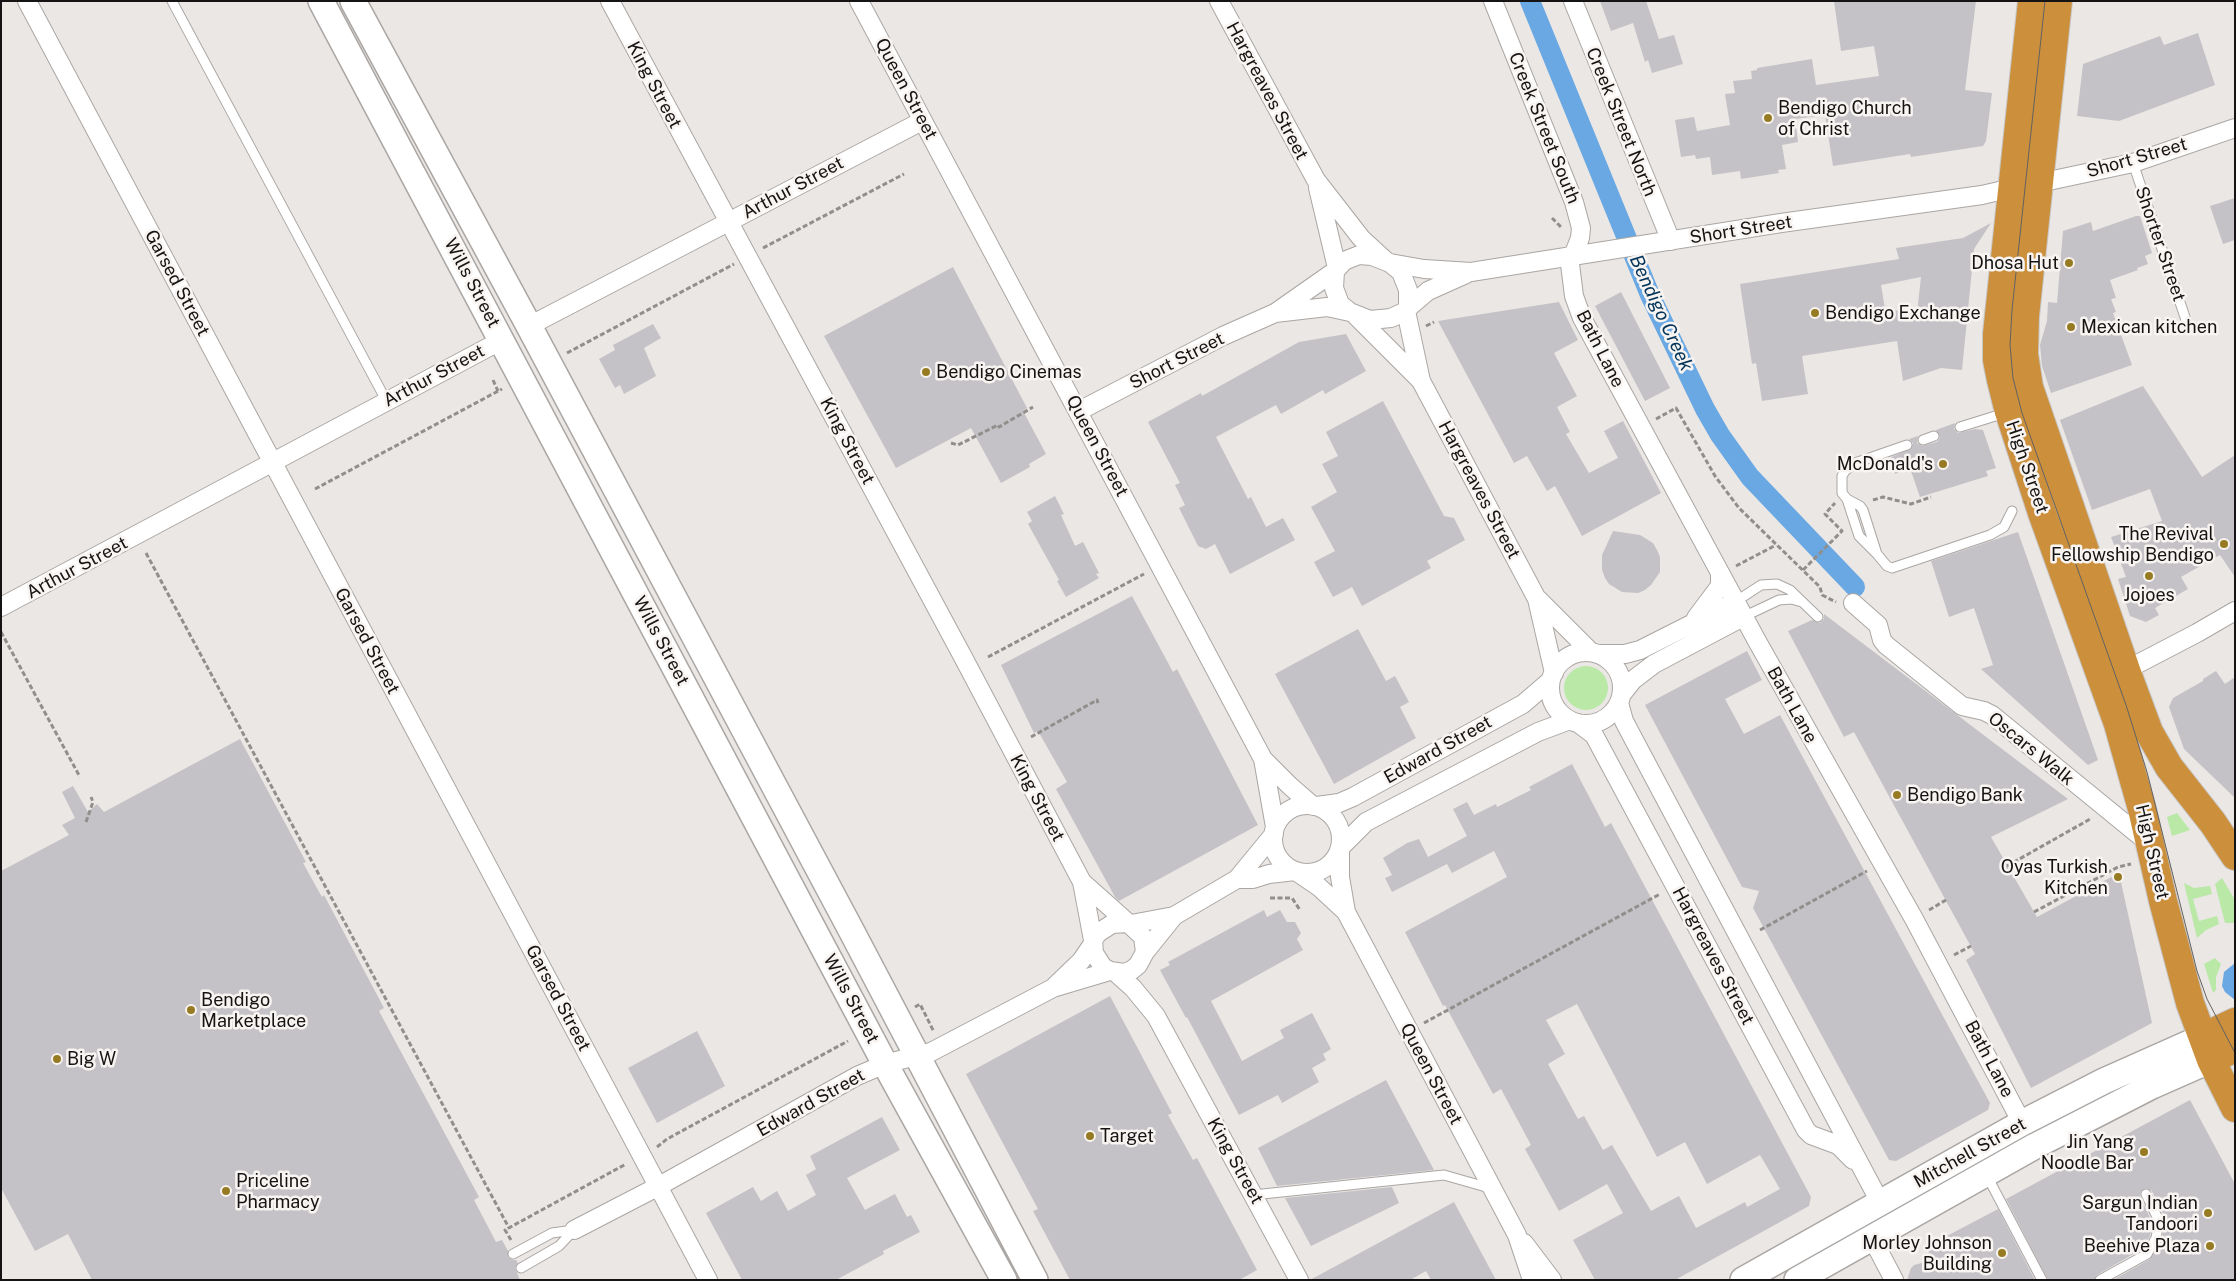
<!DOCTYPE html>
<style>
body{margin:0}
#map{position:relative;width:2236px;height:1281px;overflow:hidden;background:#ebe7e4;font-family:"Public Sans",sans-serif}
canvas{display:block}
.frame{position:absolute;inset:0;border:2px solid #151313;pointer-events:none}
</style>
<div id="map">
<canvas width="2236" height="1281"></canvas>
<div class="frame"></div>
</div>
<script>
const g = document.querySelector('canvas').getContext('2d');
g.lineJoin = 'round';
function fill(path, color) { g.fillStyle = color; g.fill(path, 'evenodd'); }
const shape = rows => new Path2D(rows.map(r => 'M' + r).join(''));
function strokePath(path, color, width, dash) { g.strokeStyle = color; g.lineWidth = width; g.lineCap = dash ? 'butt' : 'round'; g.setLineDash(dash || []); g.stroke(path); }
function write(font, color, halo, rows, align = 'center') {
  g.font = font + ' "Public Sans",sans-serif'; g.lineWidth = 5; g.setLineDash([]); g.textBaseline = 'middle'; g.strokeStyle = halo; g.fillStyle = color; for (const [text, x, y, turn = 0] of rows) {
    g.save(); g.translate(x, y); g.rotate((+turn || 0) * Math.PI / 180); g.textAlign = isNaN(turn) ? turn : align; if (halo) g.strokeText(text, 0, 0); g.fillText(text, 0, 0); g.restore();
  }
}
const green = shape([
 '1564 688a22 22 0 1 1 44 0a22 22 0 1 1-44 0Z',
 [2177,813,2190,830,2172,836,2167,817],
 [2222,878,2235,900,2235,923,2225,923,2215,884],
 [2184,883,2194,888,2210,886,2212,894,2193,899,2199,921,2217,916,2219,924,2206,930,2197,938],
 [2215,958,2221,964,2216,977,2216,990,2213,993,2204,964]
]);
const water = shape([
 [2235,963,2235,1000,2225,992,2222,986,2224,972]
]);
const canal = shape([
 [1530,1,1650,295,1705,409,1720,435,1750,477,1855,587]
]);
const building = shape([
 [1600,1,1646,1,1659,39,1674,35,1683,64,1652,73,1648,60,1645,62,1633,23,1611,31],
 [1834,1,1976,1,1965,90,1992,93,1986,141,1983,146,1911,157,1910,154,1833,166,1825,115,1795,119,1798,142,1782,145,1786,169,1778,170,1779,173,1741,179,1740,171,1712,175,1710,157,1696,159,1695,155,1681,157,1675,120,1694,117,1697,131,1730,125,1725,94,1735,93,1733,81,1752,79,1751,71,1757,70,1757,68,1812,59,1816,85,1879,76,1874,46,1841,51],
 [2198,33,2215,85,2119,121,2077,116,2083,64,2160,36,2164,45],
 [2235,198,2235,240,2223,244,2210,206],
 [2136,216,2140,216,2152,253,2145,256,2148,264,2137,268,2138,270,2110,280,2116,298,2111,299,2116,312,2113,313,2132,365,2051,393,2042,366,2040,345,2047,321,2048,302,2057,303,2063,231,2091,222,2093,231],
 [1991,223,1974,249,1962,370,1941,368,1903,381,1897,341,1802,356,1808,394,1762,401,1756,363,1752,364,1740,284,1899,259,1896,248,1963,238],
 [1921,277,1917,313,1885,309,1881,285],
 [953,267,1027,408,1023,411,1046,454,1029,464,1030,467,1001,483,971,428,896,468,824,336],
 [1621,292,1670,388,1645,401,1595,306],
 [1559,302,1578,340,1554,353,1577,396,1557,407,1570,432,1566,434,1589,473,1618,458,1604,431,1623,421,1661,493,1582,536,1555,486,1547,491,1527,456,1514,463,1438,321],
 [653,324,661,338,644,348,656,376,624,394,620,385,615,388,599,359,615,350,613,345],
 [1346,334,1366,371,1325,394,1323,390,1281,414,1276,405,1216,437,1248,499,1251,497,1266,527,1283,518,1295,540,1230,574,1215,544,1206,549,1198,546,1179,508,1185,505,1175,485,1180,483,1148,422,1201,393,1202,396,1299,342],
 [2143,386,2202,477,2235,455,2235,577,2220,555,2181,577,2188,589,2155,608,2159,615,2146,622,2130,616,2118,579,2126,577,2111,537,2162,521,2150,489,2092,510,2060,420],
 [1383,401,1444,516,1454,518,1465,540,1427,561,1431,568,1362,606,1352,587,1333,597,1314,562,1335,551,1311,507,1337,492,1322,464,1338,456,1326,432],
 [1955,423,1954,429,1958,433,1975,429,1983,430,1996,468,1986,471,1988,476,1920,497,1910,468,1895,474,1889,458,1911,449,1913,443,1909,439,1918,436,1917,443,1922,446,1937,442,1940,437,1936,430],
 [1055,496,1064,514,1061,515,1075,546,1083,542,1099,573,1096,574,1099,578,1066,597,1057,581,1059,580,1028,524,1032,521,1027,512],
 [1613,531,1640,535,1653,543,1657,550,1660,557,1660,572,1651,585,1645,590,1638,593,1622,592,1609,584,1605,578,1602,570,1602,555],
 [2018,532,2098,760,2088,765,1981,669,1993,665,1974,608,1949,617,1931,561],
 [1132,596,1173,672,1177,669,1258,825,1119,901,1115,897,1056,789,1067,782,1038,731,1034,733,1001,665],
 [1824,614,2068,799,1991,837,2037,917,2119,873,2152,1023,2031,1088,1966,960,1975,954,1854,732,1844,737,1788,631,1812,620,1820,623,1824,619],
 [1358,629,1386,681,1395,676,1409,702,1400,707,1416,738,1334,784,1275,674],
 [1747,651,1762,680,1725,699,1744,734,1780,715,1990,1103,1988,1110,1896,1161,1889,1160,1753,908,1759,891,1742,887,1645,705],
 [2216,671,2225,684,2235,677,2235,798,2184,749,2169,707,2173,698,2203,681,2203,679],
 [240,739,306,862,303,863,322,897,324,895,384,1008,379,1011,479,1197,474,1200,496,1242,502,1240,508,1251,508,1257,512,1260,516,1260,518,1263,515,1268,520,1280,92,1280,68,1234,35,1251,1,1188,1,871,69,835,62,825,75,818,62,792,73,786,88,812,97,804,104,812],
 [1572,764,1605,827,1611,823,1811,1197,1809,1206,1675,1280,1595,1280,1573,1240,1623,1213,1607,1184,1559,1211,1525,1149,1531,1145,1501,1089,1493,1094,1445,1005,1443,1006,1405,932,1507,877,1494,851,1452,873,1447,864,1392,892,1385,878,1392,875,1383,858,1407,843,1419,839,1428,857,1467,836,1453,809,1467,802,1474,815,1496,804,1497,807,1531,790,1529,787],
 [1577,1004,1657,1157,1685,1142,1707,1184,1760,1155,1780,1189,1747,1207,1745,1202,1696,1228,1679,1196,1651,1211,1612,1145,1603,1150,1584,1116,1578,1119,1548,1064,1565,1054,1546,1020],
 [1264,910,1267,917,1280,910,1287,922,1295,922,1301,933,1297,939,1303,950,1211,1001,1242,1061,1284,1038,1280,1030,1312,1013,1331,1049,1323,1054,1326,1060,1312,1068,1319,1082,1282,1103,1278,1095,1239,1115,1187,1017,1186,1018,1160,970,1170,965,1168,962],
 [1110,996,1172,1113,1168,1115,1193,1160,1197,1158,1257,1270,1239,1280,1070,1280,1033,1211,1038,1209,966,1074],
 [697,1031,725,1086,657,1123,628,1068],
 [1386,1080,1434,1170,1277,1186,1258,1148],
 [2190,1100,2235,1184,2235,1280,2113,1280,2150,1259,2162,1239,2165,1218,2152,1191,2146,1188,2141,1191,2140,1196,2152,1222,2150,1236,2142,1249,2097,1275,2094,1280,2048,1280,2006,1199],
 [882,1117,900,1150,847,1178,865,1210,895,1194,907,1217,911,1215,920,1232,883,1251,884,1254,836,1280,742,1280,706,1213,753,1187,761,1201,777,1191,788,1211,816,1195,806,1175,816,1169,810,1156],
 [1392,1187,1399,1203,1311,1246,1285,1198],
 [1454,1202,1496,1280,1431,1280,1426,1271,1410,1280,1310,1280],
 [1998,1209,2035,1280,1907,1280,1911,1268,1914,1265,1933,1260,1926,1247]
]);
const path = shape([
 [1552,218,1562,228],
 [763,248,904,174],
 [1426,326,1434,322],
 [567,353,734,264],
 [493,380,498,391],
 [1656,419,1676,408,1715,476,1739,508,1820,587,1822,595,1836,602],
 [951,443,958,445,998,425,999,427,1033,407],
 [315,489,502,389],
 [1873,500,1883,497,1911,504,1931,497],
 [146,553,509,1228],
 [1736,566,1776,545],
 [1803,570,1842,531,1825,514,1835,503],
 [1,632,80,777],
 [988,657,1144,574],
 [1031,737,1097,700,1098,703],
 [86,822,93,802,91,797],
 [2007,866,2092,818],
 [1270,898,1292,898,1300,910],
 [1929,910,1946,900],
 [2034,912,2118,867,2131,864],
 [1760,930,1867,871],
 [1954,955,1971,946],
 [915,1007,920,1004,934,1032],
 [1424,1023,1660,894],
 [657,1147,667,1139,848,1041],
 [511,1240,505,1230,626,1164],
 [538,1279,538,1280]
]);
const lane = shape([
 [172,1,387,402],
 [2133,163,2188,326],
 [1960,427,2005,413],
 [1923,440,1934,436],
 [1847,499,1860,506,1863,510,1877,554,1887,566,1892,568,1990,535,2004,527,2012,511],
 [1877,554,1859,536,1847,499,1842,493,1842,476,1845,471,1855,463,1907,445],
 [1735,602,1761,585,1777,584,1790,590,1818,617],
 [1743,617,1779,600,1791,599,1802,602],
 [1986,1174,2042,1280],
 [1253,1195,1444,1175,1493,1189],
 [513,1254,552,1233,574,1230],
 [521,1268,559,1246,574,1230],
 [2100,1280,2147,1254,2156,1238,2159,1221,2146,1194]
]);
const street = shape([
 [27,1,708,1280],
 [610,1,963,657,1082,882,1093,940],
 [859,1,1263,759,1275,827],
 [1219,1,1316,180,1361,238,1386,261],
 [1493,1,1574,202,1581,228,1580,238,1573,256],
 [1573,1,1671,241],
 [2039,183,2133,163,2235,128],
 [1318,188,1337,268],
 [1569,256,1574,296,1582,318,1757,641,1914,919,2022,1123],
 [1390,263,1424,269,1471,272,1781,223,1982,195,2012,188],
 [1407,309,1428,291,1466,274],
 [1406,311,1421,381,1537,599,1554,673],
 [1275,313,1327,307,1350,312,1370,320,1391,318,1406,311,1408,305,1408,290,1401,272,1390,263,1372,256,1359,255,1344,261,1335,271,1334,288,1340,304,1350,312],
 [1356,316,1421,381],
 [529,326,922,121],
 [1079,411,1223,336,1275,313,1335,271],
 [1538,599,1591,652],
 [1853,603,1878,625,1882,640,1886,645,1962,706,1984,711,1992,715,2150,844],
 [1,607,502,340],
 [1696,618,1720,586,1720,574],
 '1550 688a36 36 0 1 1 72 0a36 36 0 1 1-72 0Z',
 [1599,654,1625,654,1640,650,1735,602],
 [2126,670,2197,633,2235,611],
 [1622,694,1633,680,1654,664,1743,617],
 [1619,703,1624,721,1634,740,1880,1202],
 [1578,723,1594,735,1806,1130,1811,1135,1838,1145,1853,1160],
 [1263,759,1290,786,1313,806],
 '1273 839a34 34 0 1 1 68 0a34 34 0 1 1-68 0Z',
 [1317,806,1339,803,1353,797,1523,704,1551,680],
 [1341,847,1366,822,1538,732,1570,720],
 [1340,851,1340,877,1346,912],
 [1297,872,1319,887,1346,912,1517,1235,1532,1280],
 [1237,879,1253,879,1269,874,1295,871],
 [1082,882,1128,923],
 [1128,923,1143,937,1145,952,1138,965,1132,970,1124,973,1110,971,1103,967,1094,953,1093,940,1098,933,1112,924,1128,923],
 [1131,924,1174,916,1237,879,1274,834],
 [1145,952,1174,916],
 [1115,972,1133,988,1156,1016,1299,1280],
 [1055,986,1081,961,1092,945],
 [574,1230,659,1186,857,1076,885,1064,931,1052,1053,988,1110,971],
 [1872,1238,1894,1280],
 [1524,1243,1552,1280]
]);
const secondary = shape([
 [321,1,885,1064,1004,1280],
 [353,1,529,326,851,930,1035,1280],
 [1743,1280,2022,1123,2104,1081,2203,1037],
 [1797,1280,2035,1146,2152,1086,2211,1060]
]);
const highway = shape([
 [2032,1,1997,334,1997,360,2001,380,2009,412,2042,513,2118,724,2142,809,2163,901,2190,1003,2211,1060,2235,1108],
 [2058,1,2025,316,2024,354,2029,387,2126,670,2149,732,2169,767,2213,823,2235,856],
 [2203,1037,2235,1022],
 [2211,1060,2235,1048]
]);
const tram = shape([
 [2045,1,2012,310,2010,345,2013,378,2022,413,2126,705,2147,772,2197,971,2207,999,2235,1053]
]);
const markers = [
 [1768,118,5,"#977b23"],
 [2069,263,5,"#977b23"],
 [1815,313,5,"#977b23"],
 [2071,327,5,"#977b23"],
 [926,372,5,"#977b23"],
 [1943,464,5,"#977b23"],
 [2224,544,5,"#977b23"],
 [2149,576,5,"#977b23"],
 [1897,795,5,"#977b23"],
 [2118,877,5,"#977b23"],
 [191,1010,5,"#977b23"],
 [57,1059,5,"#977b23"],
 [1090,1136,5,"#977b23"],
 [2144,1152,5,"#977b23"],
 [226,1191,5,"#977b23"],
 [2208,1213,5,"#977b23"],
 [2210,1246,5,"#977b23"],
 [2002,1253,5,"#977b23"]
];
const streetNames = [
 ["King Street",654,85,62],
 ["Queen Street",906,89,62],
 ["Hargreaves Street",1267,91,62],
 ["Creek Street North",1621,122,68],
 ["Creek Street South",1544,128,68],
 ["Short Street",2137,158,-16],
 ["Arthur Street",793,188,-28],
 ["Short Street",1741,230,-9],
 ["Shorter Street",2160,244,71],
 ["Garsed Street",177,283,62],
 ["Wills Street",472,283,62],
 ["Bath Lane",1600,349,63],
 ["Short Street",1177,361,-27],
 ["Arthur Street",434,376,-28],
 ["King Street",847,441,62],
 ["Queen Street",1097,446,62],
 ["High Street",2027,467,71],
 ["Hargreaves Street",1479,490,62],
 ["Arthur Street",77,568,-28],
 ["Garsed Street",367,641,62],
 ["Wills Street",661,641,62],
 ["Bath Lane",1792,705,61],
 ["Oscars Walk",2031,749,39],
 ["Edward Street",1438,750,-29],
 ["King Street",1037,798,62],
 ["High Street",2152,852,77],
 ["Hargreaves Street",1713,956,62],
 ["Garsed Street",558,998,62],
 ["Wills Street",851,999,62],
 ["Bath Lane",1989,1059,62],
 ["Queen Street",1431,1074,62],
 ["Edward Street",811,1103,-29],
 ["Mitchell Street",1970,1153,-29],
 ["King Street",1235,1161,61]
];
const poiNames = [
 ["Bendigo Church",1778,108],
 ["of Christ",1778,129],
 ["Dhosa Hut",2059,263,"right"],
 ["Bendigo Exchange",1825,313],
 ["Mexican kitchen",2081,327],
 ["Bendigo Cinemas",936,372],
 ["McDonald's",1933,464,"right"],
 ["The Revival",2214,534,"right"],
 ["Fellowship Bendigo",2214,555,"right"],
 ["Jojoes",2149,595,"center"],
 ["Bendigo Bank",1907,795],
 ["Oyas Turkish",2108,867,"right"],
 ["Kitchen",2108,888,"right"],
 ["Bendigo",201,1000],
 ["Marketplace",201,1021],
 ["Big W",67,1059],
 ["Target",1100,1136],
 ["Jin Yang",2134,1142,"right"],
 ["Noodle Bar",2134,1163,"right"],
 ["Priceline",236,1181],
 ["Pharmacy",236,1202],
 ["Sargun Indian",2198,1203,"right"],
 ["Tandoori",2198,1224,"right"],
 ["Morley Johnson",1992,1243,"right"],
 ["Building",1992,1264,"right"],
 ["Beehive Plaza",2200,1246,"right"]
];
const waterNames = [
 ["Bendigo Creek",1661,313,65]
];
fill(green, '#b9e8a7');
fill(water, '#6aa8e3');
strokePath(canal, '#6aa8e3', 20);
fill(building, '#c4c2c6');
strokePath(lane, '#aaa6a3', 11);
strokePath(street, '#aaa6a3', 20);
strokePath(secondary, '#aaa6a3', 28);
strokePath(highway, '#c7c6c6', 30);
strokePath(path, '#918e8c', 3, [5, 2.5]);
strokePath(lane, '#fff', 9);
strokePath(street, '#fff', 18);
strokePath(secondary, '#fff', 25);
strokePath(highway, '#cc903d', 28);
strokePath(tram, '#636160', 1);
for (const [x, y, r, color] of markers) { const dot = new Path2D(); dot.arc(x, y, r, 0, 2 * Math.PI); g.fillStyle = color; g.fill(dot); strokePath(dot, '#f8f4f1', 2); }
write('18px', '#151313', '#f8f4f1', streetNames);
write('18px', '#151313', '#f8f4f1', poiNames, 'left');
write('italic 19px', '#03345a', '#f8f4f1', waterNames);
</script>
